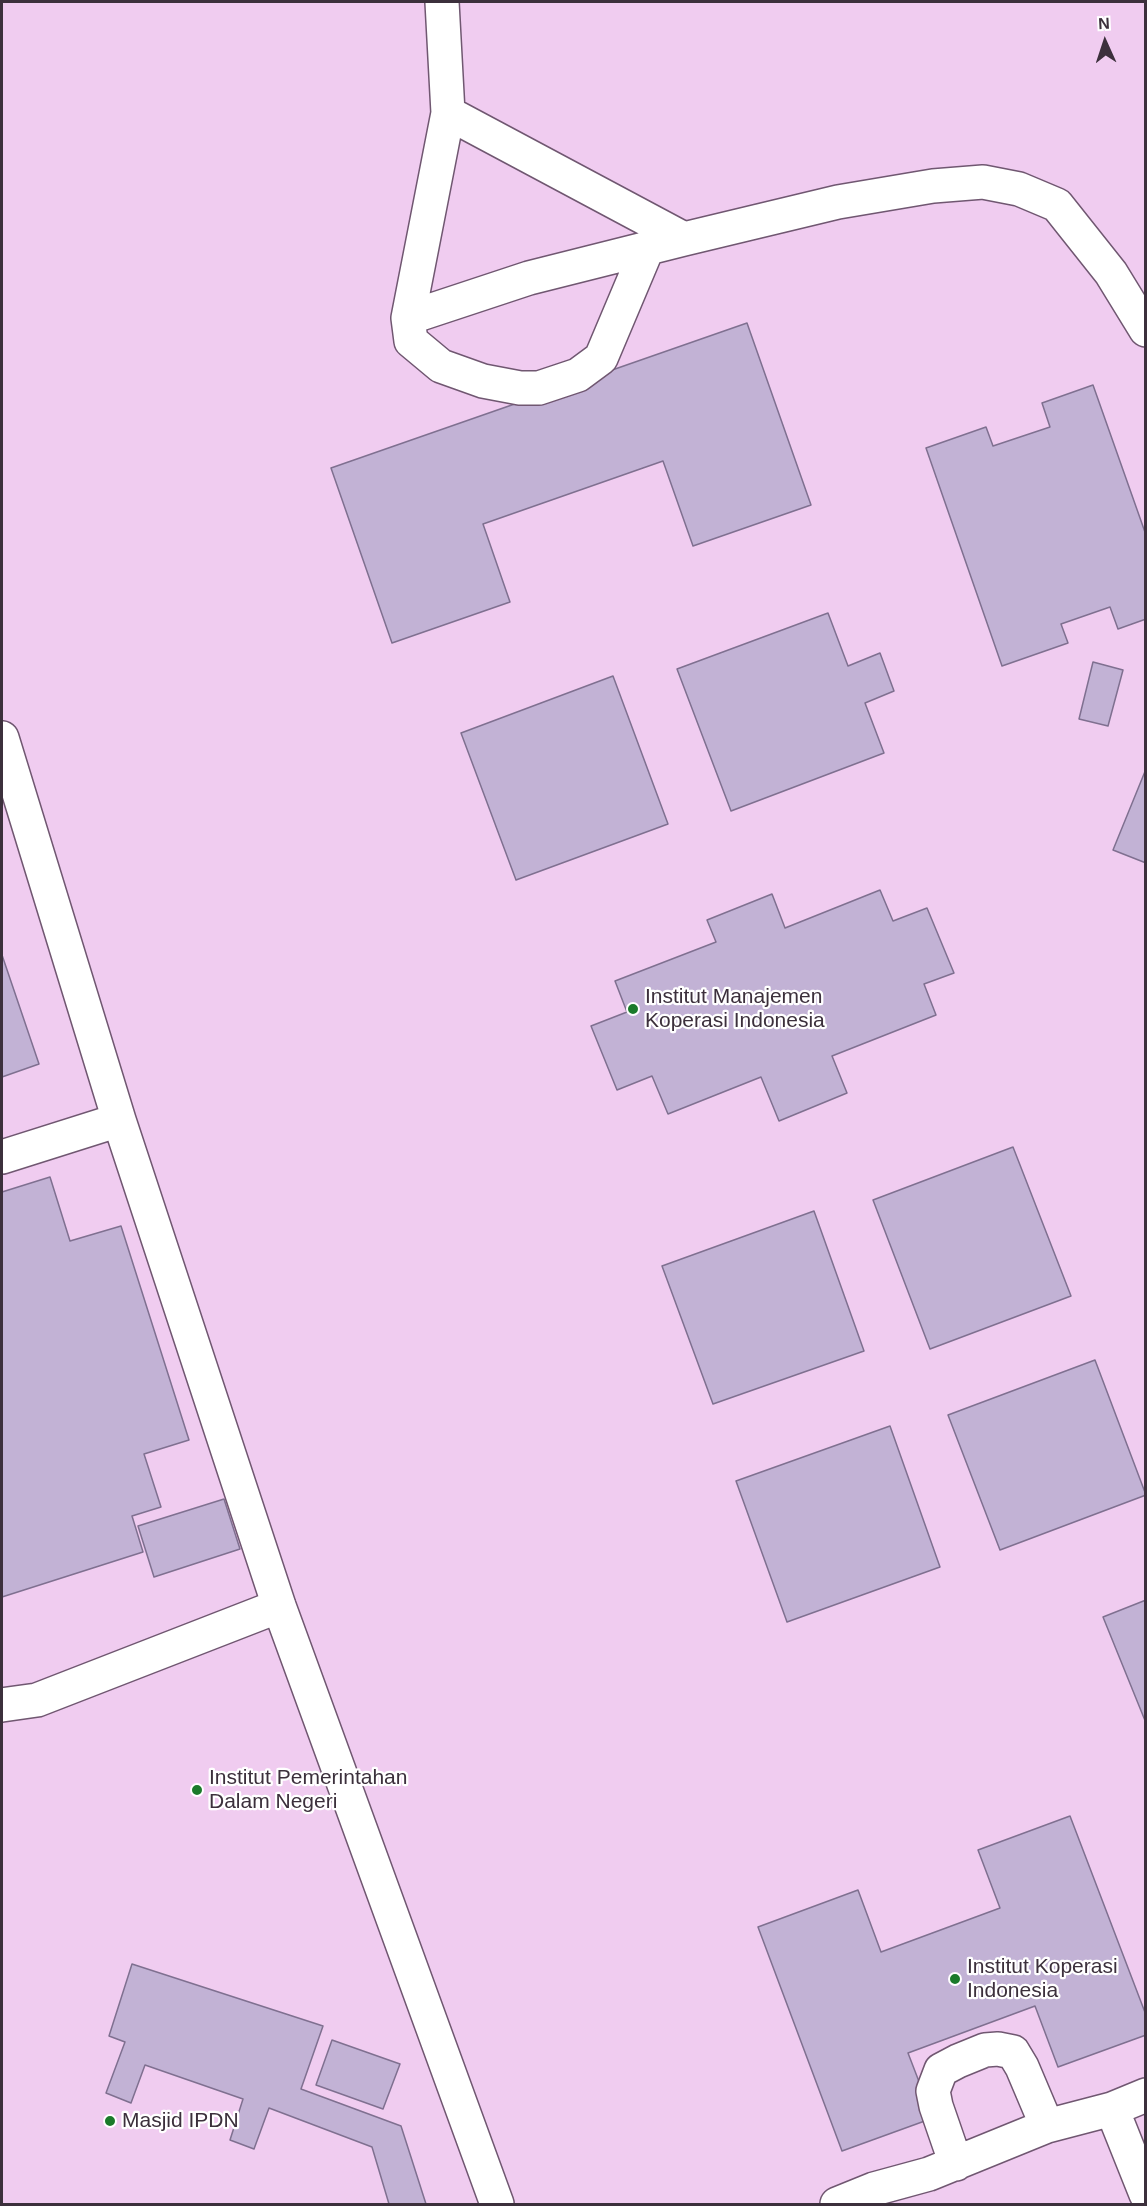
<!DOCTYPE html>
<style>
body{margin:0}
#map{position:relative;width:1147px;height:2206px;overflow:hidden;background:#f9dbf9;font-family:Arial,sans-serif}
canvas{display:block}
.frame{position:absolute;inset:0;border:3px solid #3c303c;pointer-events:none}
.north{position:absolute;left:1075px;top:12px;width:60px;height:60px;-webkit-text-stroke:4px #fff;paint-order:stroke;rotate:357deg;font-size:16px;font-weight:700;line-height:24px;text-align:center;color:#3c303c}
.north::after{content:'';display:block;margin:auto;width:21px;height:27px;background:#3c303c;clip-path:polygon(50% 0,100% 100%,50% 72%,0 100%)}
</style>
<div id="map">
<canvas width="1147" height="2206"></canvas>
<div class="frame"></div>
<div class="north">N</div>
</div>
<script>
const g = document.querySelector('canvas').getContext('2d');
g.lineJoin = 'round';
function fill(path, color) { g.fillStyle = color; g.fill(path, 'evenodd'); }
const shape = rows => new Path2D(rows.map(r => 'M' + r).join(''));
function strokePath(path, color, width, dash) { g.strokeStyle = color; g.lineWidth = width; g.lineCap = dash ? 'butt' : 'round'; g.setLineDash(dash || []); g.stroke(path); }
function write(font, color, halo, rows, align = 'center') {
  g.font = font + ' Arial,sans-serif'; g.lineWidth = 4.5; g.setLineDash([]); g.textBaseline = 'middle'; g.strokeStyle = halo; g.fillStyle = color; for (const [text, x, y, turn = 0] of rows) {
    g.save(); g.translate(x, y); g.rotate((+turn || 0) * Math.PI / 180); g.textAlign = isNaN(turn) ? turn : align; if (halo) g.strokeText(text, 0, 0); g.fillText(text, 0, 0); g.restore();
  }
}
const built = shape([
 [2,2,1145,2,1145,2204,2,2204]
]);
const building = shape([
 [747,323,811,505,693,546,663,461,483,524,510,602,392,643,331,468,747,323],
 [1093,385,1146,535,1146,619,1118,629,1110,607,1061,624,1068,643,1002,666,926,448,986,427,993,446,1050,427,1042,403,1093,385],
 [828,613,848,666,880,653,894,691,865,703,884,753,731,811,677,669,828,613],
 [1093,662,1123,670,1108,726,1079,719,1093,662],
 [613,676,668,824,516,880,461,733,613,676],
 [1146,769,1146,863,1113,850,1146,769],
 [880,890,893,921,927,908,954,973,924,984,936,1015,832,1056,847,1093,779,1121,761,1077,668,1114,652,1076,617,1090,591,1026,627,1012,615,981,716,942,707,920,772,894,785,928,880,890],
 [2,955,39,1064,2,1077,2,955],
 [1013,1147,1071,1296,930,1349,873,1200,1013,1147],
 [50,1177,70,1241,121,1226,189,1440,144,1454,161,1507,132,1516,143,1552,2,1597,2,1192,50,1177],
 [814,1211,864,1351,713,1404,662,1266,814,1211],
 [1095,1360,1146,1495,1000,1550,948,1415,1095,1360],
 [890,1426,940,1567,787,1622,736,1481,890,1426],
 [224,1499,240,1549,154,1577,138,1526,224,1499],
 [1146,1600,1146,1723,1103,1617,1146,1600],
 [1070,1816,1146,2015,1146,2035,1058,2067,1035,2006,908,2053,933,2118,842,2151,758,1927,858,1890,881,1952,1000,1908,978,1850,1070,1816],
 [132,1964,323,2026,301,2089,401,2126,426,2204,389,2204,372,2147,269,2108,254,2149,230,2140,243,2099,145,2065,131,2103,106,2093,125,2042,109,2036,132,1964],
 [332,2040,400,2064,383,2109,316,2085,332,2040]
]);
const minor = shape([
 [448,113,684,239],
 [647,249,601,358,578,375,539,388,520,388,483,381,441,366,411,341,408,318,529,278,684,239,838,202,933,186,983,182,1019,189,1057,205,1111,273,1146,330],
 [408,318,448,113,442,2],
 [2,738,119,1120,279,1606,497,2204],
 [2,1157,119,1120],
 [2,1705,37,1700,279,1606],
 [1112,2109,1146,2194],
 [956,2164,936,2106,933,2091,941,2070,958,2061,985,2050,998,2049,1013,2052,1022,2067,1047,2126],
 [837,2204,874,2189,929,2174,1047,2126,1112,2109,1146,2095]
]);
const markers = [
 [633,1009,6,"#1a7a2a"],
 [197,1790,6,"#1a7a2a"],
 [955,1979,6,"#1a7a2a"],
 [110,2121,6,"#1a7a2a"]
];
const poiNames = [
 ["Institut Manajemen",645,997],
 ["Koperasi Indonesia",645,1021],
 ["Institut Pemerintahan",209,1778],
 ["Dalam Negeri",209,1802],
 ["Institut Koperasi",967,1967],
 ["Indonesia",967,1991],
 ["Masjid IPDN",122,2121]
];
fill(built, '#f0ccf0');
fill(building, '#c2b2d5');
strokePath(building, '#7f7090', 1.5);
strokePath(minor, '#705771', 36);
strokePath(minor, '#fff', 33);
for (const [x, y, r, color] of markers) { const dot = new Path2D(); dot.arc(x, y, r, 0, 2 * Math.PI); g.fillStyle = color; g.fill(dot); strokePath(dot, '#fff', 2); }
write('21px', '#3c303c', '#fff', poiNames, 'left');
</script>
